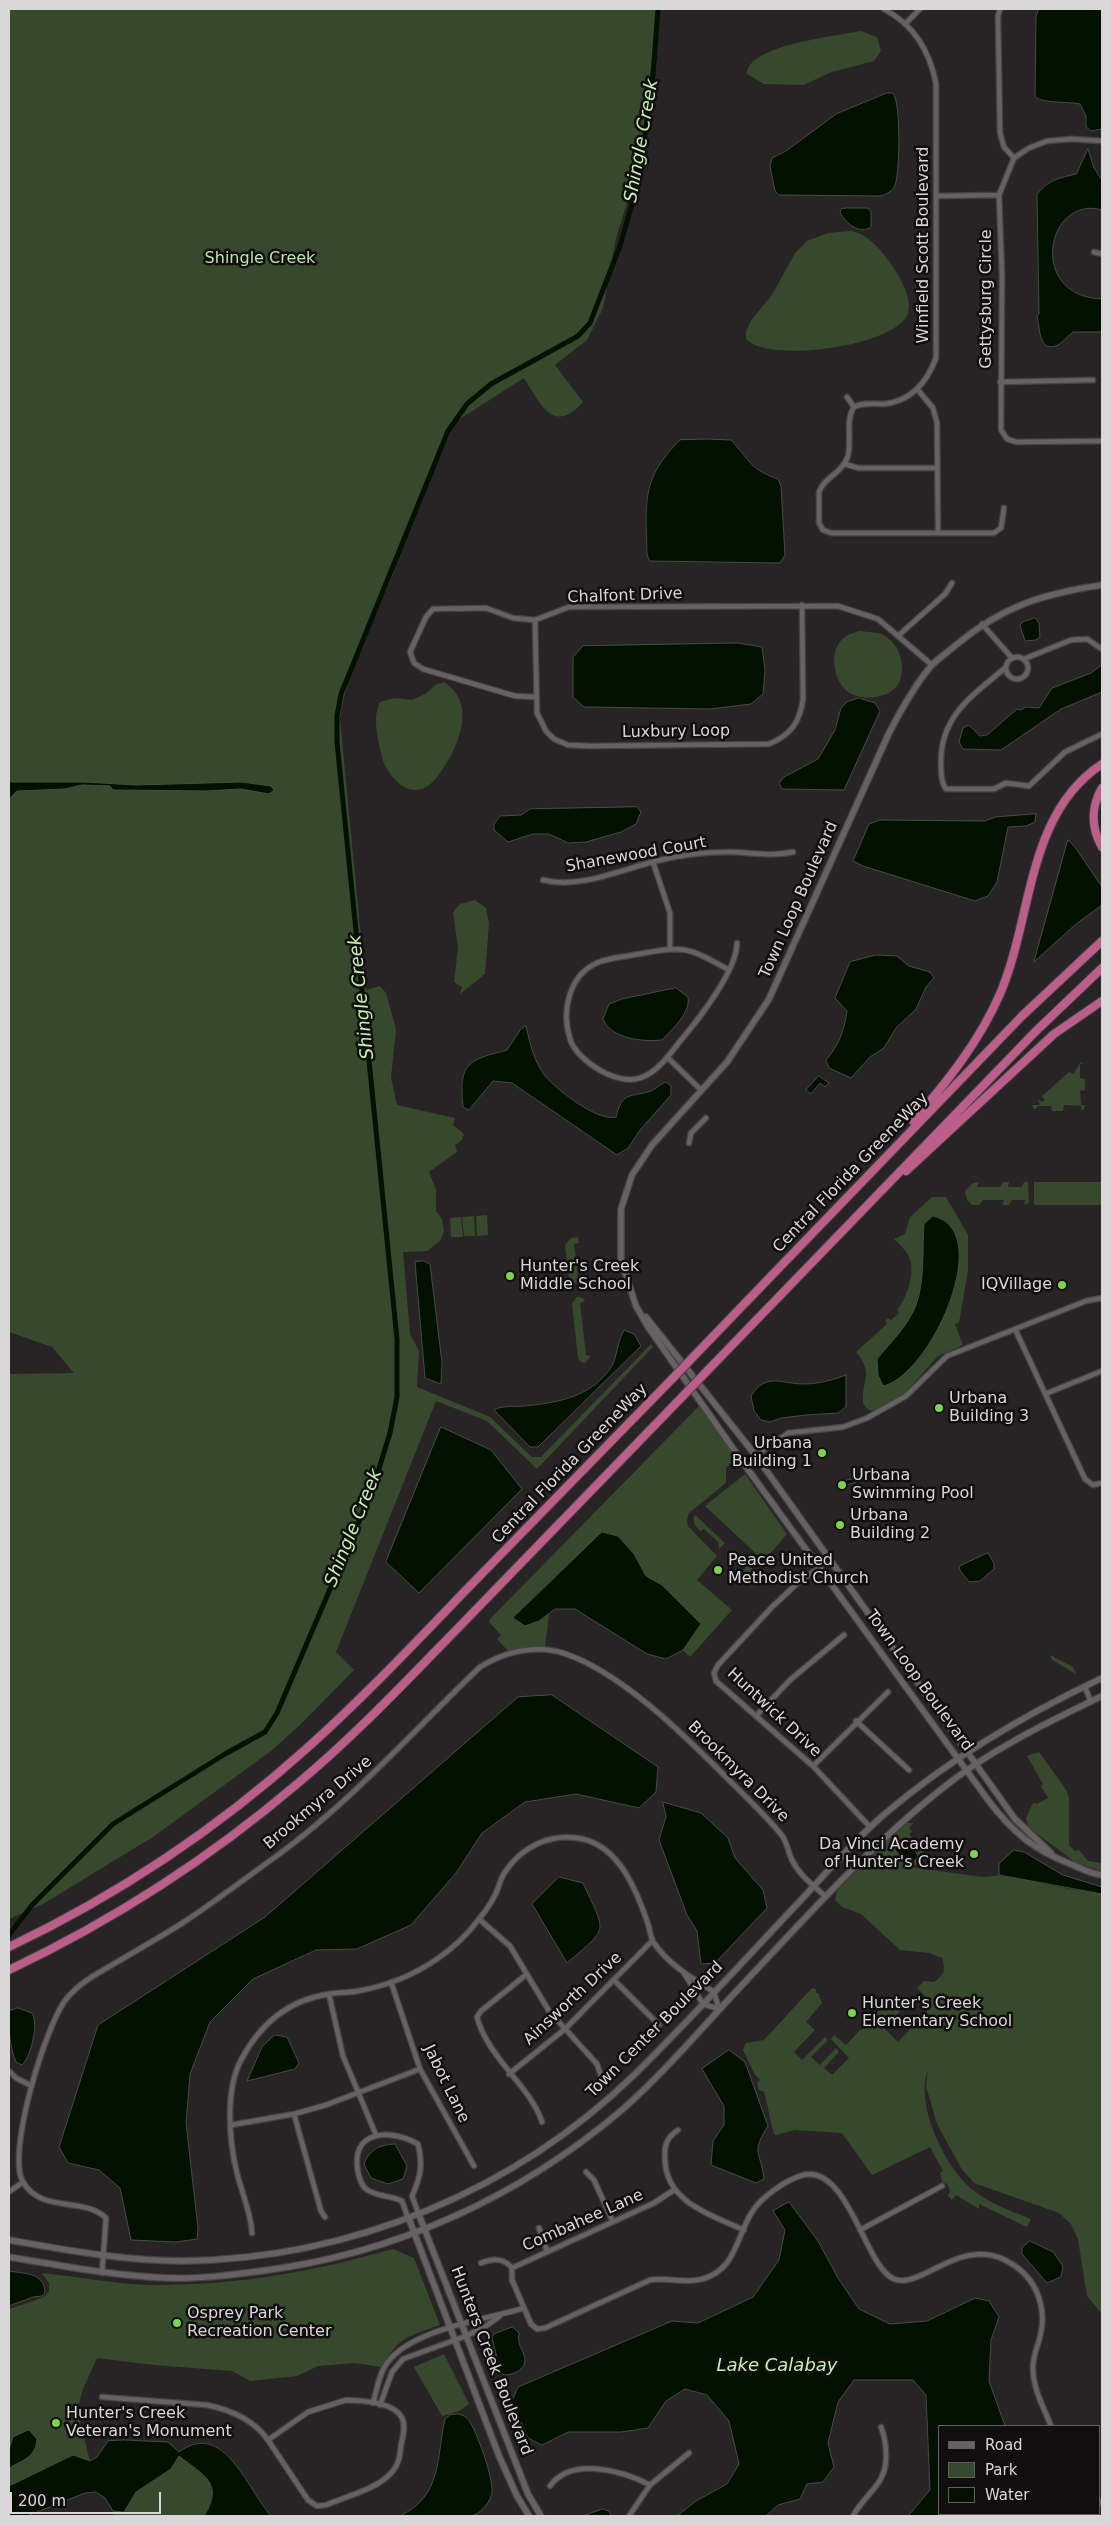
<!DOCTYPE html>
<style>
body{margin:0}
#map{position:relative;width:1111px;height:2525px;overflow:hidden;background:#282426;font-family:"DejaVu Sans",sans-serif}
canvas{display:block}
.frame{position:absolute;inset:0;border:10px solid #dad7d8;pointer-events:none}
.legend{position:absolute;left:938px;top:2425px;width:162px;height:90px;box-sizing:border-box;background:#100e0f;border:1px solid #615e5f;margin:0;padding:6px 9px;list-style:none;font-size:15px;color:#dad7d8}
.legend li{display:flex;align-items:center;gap:10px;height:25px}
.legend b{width:25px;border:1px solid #615e5f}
.scale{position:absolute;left:10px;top:2492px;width:151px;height:22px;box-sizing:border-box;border:2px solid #dad7d8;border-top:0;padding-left:6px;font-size:15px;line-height:18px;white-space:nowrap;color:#dad7d8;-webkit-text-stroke:4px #100e0f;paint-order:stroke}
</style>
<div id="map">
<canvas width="1111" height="2525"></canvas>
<div class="frame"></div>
<ul class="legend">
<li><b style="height:6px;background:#666163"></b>Road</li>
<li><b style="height:14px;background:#36492c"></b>Park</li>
<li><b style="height:14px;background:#031200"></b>Water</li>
</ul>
<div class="scale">200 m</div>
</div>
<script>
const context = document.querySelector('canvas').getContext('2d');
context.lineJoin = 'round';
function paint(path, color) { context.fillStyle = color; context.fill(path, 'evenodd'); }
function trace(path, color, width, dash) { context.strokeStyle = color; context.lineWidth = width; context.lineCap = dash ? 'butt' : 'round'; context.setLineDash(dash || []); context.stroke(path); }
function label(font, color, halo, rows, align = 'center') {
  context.font = font + ' "DejaVu Sans",sans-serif'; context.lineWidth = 5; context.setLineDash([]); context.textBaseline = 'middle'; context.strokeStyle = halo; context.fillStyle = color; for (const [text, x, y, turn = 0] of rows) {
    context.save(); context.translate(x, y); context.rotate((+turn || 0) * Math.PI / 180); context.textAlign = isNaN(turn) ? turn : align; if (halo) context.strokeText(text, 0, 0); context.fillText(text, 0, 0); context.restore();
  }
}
paint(new Path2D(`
 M9 9H657L642 155 616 238 603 308 587 340 555 365 583 402C553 436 540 403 524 378L455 422 390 571 394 572C374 619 347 668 340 719L366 990 380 986 386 993 396 1029 391 1078 397 1105 455 1118 453 1125 464 1134 462 1140 455 1145 457 1152 429 1172 436 1190V1211L442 1219 444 1232 440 1241 427 1251 403 1252 410 1334 419 1351 417 1387 490 1417 532 1457H541L651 1344 653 1347 537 1469 487 1421 436 1401 336 1652 354 1670 300 1725 271 1751 153 1837 43 1904 9 1919V1374L74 1373 52 1347 9 1332Z
 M861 31 877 37 881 51 874 61 832 72 803 85 764 84 747 74C747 45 837 36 861 31Z
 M851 231C868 234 881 250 891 264 899 276 913 298 908 313 898 346 769 364 746 339V331L752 319 772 295 795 253 807 241 828 233Z
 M859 631C865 632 873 632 878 633 899 639 907 666 899 683 891 699 860 702 847 691 833 680 828 648 845 637 848 634 855 633 859 631Z
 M442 681C475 699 462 739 446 764 441 772 434 783 426 787 406 799 386 773 382 757 378 740 372 718 380 702L394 698 412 700 425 694 437 684 443 683Z
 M475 900 486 908 489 924 485 974 460 994 462 987 454 982 458 948 453 912 460 904Z
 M1081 1062 1084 1063 1080 1064V1078L1085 1079V1090L1080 1091 1081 1105H1085L1084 1109 1081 1110V1106L1064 1105 1063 1111H1052L1051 1106H1038L1035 1110 1032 1105H1040L1038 1099 1042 1102 1045 1100 1042 1096 1069 1072 1073 1074Z
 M979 1182 977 1187H1000L1003 1182H1009L1008 1187H1022L1024 1182H1028L1029 1203 1024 1205 1025 1200H1012L1009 1205H1002L1004 1200H983L979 1205H972L967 1200 965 1191 973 1183Z
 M1034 1182H1102V1205H1034Z
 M932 1197H946L968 1235V1270L959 1323 955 1324 963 1345 938 1356 904 1394 874 1411C855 1409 866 1385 866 1374 866 1365 861 1358 856 1352L887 1324 885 1321 888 1318 891 1320 899 1313 897 1310C907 1297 916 1273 909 1257 907 1251 899 1244 894 1239L905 1234 910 1217Z
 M487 1215 488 1235 477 1236 476 1216Z
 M474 1216 475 1236H464L462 1217Z
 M461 1217 463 1237H451L450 1218Z
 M578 1237 579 1243 574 1244 576 1260 581 1261 576 1262 578 1277 582 1278 578 1283H573L569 1278 565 1245 571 1238Z
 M577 1297 583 1298 585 1301 580 1303 586 1355 591 1356 585 1363 581 1362 578 1358 572 1303Z
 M702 1403 738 1455 726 1468V1483L689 1513 687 1520 688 1526 717 1556 697 1580 732 1610 690 1657 683 1650 701 1624 662 1585 646 1576 634 1554 618 1536 602 1532 513 1617 539 1621 549 1614 545 1647 508 1651 497 1639 501 1635 489 1622 491 1618Z
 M745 1474 787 1534 764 1561 705 1506Z
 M695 1515 725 1543 719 1549 718 1542 704 1529 701 1531C696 1528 691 1521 695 1515Z
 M734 1552 755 1571V1572L746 1573 743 1572 746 1568 734 1557 730 1559Z
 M1050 1655 1073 1667 1076 1674 1052 1660Z
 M1039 1752 1067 1791 1069 1799V1845L1075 1851 1079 1850 1088 1861 1102 1863V1871L1075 1862 1028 1827 1026 1818 1033 1803 1037 1804 1048 1798 1041 1786 1043 1784 1027 1756Z
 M907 1823H914L909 1828 912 1831 909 1834 924 1852 918 1864 909 1867 983 1877 1002 1875 1069 1889 1102 1894V2314L1087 2296 1078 2239 1071 2224 1059 2213 974 2183 961 2168 937 2124 926 2086 928 2070C914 2104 946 2169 973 2190 990 2204 1011 2211 1031 2219L1027 2227 979 2204V2209L956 2195 952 2200 948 2196 950 2191 947 2184 942 2182 940 2173 943 2171 930 2147 872 2175 842 2133 795 2130 775 2135C772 2131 767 2101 764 2092L759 2090 757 2083 760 2080 754 2073 743 2050 746 2043 764 2040 812 1988 816 1989V1993H818L822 2003 806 2022 815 2030 794 2052 802 2060 825 2037 828 2040 811 2057 820 2065 836 2048 839 2052 824 2068 832 2075 849 2058 831 2039 834 2035 846 2045 859 2031 868 2027V2022L895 1993 907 2004 884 2028 898 2042 928 2010 929 2000 917 1988 924 1981 934 1982C944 1975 946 1970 942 1958L929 1953 900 1950 861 1914 842 1907 835 1900 837 1891 879 1848Z
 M393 2249 414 2258 440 2325C407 2337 400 2336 381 2367L355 2363 318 2366 297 2376 250 2381 232 2371 154 2365 97 2358 83 2389 77 2410 90 2461 64 2459 9 2486V2309L42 2298 49 2292V2283L42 2273C81 2277 119 2285 158 2285 239 2285 316 2271 393 2249Z
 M444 2354 469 2404 459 2411 442 2416 414 2367Z
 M179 2456C203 2475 225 2483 204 2516H113V2511L124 2512 136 2492 171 2469Z`), '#36492c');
const water = new Path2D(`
 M1039 9H1102V129L1091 131 1086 127V116L1080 104C1065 101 1047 104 1035 97L1036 17Z
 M887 93H893C901 103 900 173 895 185 893 192 886 194 880 196L779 195 775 191 770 166 772 158 786 151 836 114Z
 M1088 149 1094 168 1102 180V210C1047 194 1026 296 1102 299V332H1073C1068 336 1063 342 1058 345 1038 354 1040 326 1037 316L1039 314 1037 194C1048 180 1059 178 1076 174Z
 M847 208H868L871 212V227C859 235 846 223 840 213L841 209Z
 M707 439 731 440C750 460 749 469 778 479L781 486 785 555 780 563 650 561 647 555C646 504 640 479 680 440Z
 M1035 618 1039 623 1040 637 1036 640 1025 641 1020 625 1023 622Z
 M738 643 762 647 765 670 763 694 751 704 710 709 584 707 573 697V657L583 646Z
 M1102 665V692L1061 709 1001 750 963 749 959 742 963 728 969 725 980 736 987 735 1017 709 1021 710 1026 707 1039 708 1052 688 1091 673Z
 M859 698 875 703 880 711 844 790 782 789 779 783 784 777 818 759 835 730 841 708 847 702Z
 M9 782H84L136 785 242 782 271 786 274 790 269 794 241 789 206 791 113 790 110 786 82 785 65 789 17 791 9 799Z
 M637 807 641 812 636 824 621 832 586 842 568 843 549 834H533L508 842 494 830V824L500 816 521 815 530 809Z
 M1036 814 1035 822 1026 826 1008 827 997 882 988 896 975 901 863 866 853 861 869 824 880 820 984 821 996 817Z
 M1068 840 1075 847 1102 887V905L1076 924 1034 962Z
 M876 955 897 956 909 966 930 972 934 978 926 987 916 1009 896 1028 884 1048 870 1057 851 1078 829 1068 826 1060C839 1045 844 1031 847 1011L835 998 850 962Z
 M676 988 688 997C691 1013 672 1029 662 1040 643 1042 611 1039 603 1019L609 1004 622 999Z
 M526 1026C530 1044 534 1061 545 1076 557 1090 598 1122 616 1117 622 1093 628 1097 648 1092 654 1091 660 1084 666 1082L671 1086V1095L640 1130 628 1148 617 1155 512 1083 493 1081 469 1110 463 1107C458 1062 469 1060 507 1050L521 1029Z
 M819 1076 829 1083 825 1087 820 1083 811 1094 806 1090Z
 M933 1216C997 1230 930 1376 883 1386L878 1375 877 1359C891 1342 908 1326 916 1305 925 1281 922 1250 924 1224Z
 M424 1261 430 1264 442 1363 441 1384 425 1378 415 1262Z
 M624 1330 634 1334 641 1346 538 1447H530L494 1410C503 1405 515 1407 524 1406 557 1403 590 1397 610 1369 618 1357 617 1341 624 1330Z
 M846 1375V1407L838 1413 806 1415 781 1418 770 1422 761 1420 754 1411 751 1396C766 1371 784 1385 807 1384 821 1383 833 1380 846 1375Z
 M441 1427 491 1450 522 1489 419 1593 386 1562Z
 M855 1479 856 1482 847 1485 844 1489 839 1490 837 1482Z
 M602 1532 618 1536 634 1554 646 1576 662 1585 701 1624 683 1650 666 1659 647 1654 575 1609H555L539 1621 525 1626 513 1618Z
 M988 1553 994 1563V1569L980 1581 969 1582 959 1569 960 1566Z
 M552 1695 658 1767 656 1792 639 1808 576 1794 525 1802 482 1833 456 1873 411 1925 357 1949 316 1950 253 1979 210 2022 190 2074 186 2123 198 2228 197 2239 176 2242 131 2240 120 2188 99 2170 68 2163 59 2147 98 2025 265 1917 518 1697Z
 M663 1802 701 1813 728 1838 735 1858 763 1890 767 1908 715 1963 701 1964 697 1931 687 1915 659 1840 666 1817Z
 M904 1839 912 1844 918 1856 912 1864 907 1863 895 1850Z
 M1014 1850 1024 1852 1063 1875 1102 1887V1894L999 1875V1864Z
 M559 1877 583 1883C606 1934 610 1926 567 1963L532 1904Z
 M18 2008 32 2013C39 2024 31 2056 22 2065L16 2062C9 2045 9 2031 9 2011Z
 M275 2035 287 2037 299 2063 295 2069 247 2081 262 2047Z
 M729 2050 745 2062 768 2126C750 2154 761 2151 764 2179L756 2183 711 2165 713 2141 724 2125V2106L702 2069Z
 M395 2144 407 2166 403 2179 388 2184 371 2178 364 2164C370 2149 379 2145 395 2144Z
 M789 2202 818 2241 838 2278 859 2309 890 2324 927 2321 975 2298 989 2301 999 2317 991 2340 989 2381 1005 2426H940V2514H1081V2516H908L930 2490 926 2395 913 2380H854L838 2402 828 2443 834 2467 823 2482 807 2484 800 2499 778 2505 766 2516H677L696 2501 727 2484 739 2464 729 2421 707 2395 685 2389 666 2401 648 2428 621 2432H568L542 2445 528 2438 512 2401 518 2387 672 2321 698 2323 753 2297 779 2260 785 2230 773 2211Z
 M1030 2241 1053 2252 1063 2266 1061 2277 1047 2283 1022 2254V2248Z
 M9 2271C26 2274 44 2272 45 2293L42 2296 33 2297 9 2306Z
 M513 2327 519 2333C517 2347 524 2349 525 2360 525 2371 509 2377 501 2374L492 2338 494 2334Z
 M458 2414C463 2415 467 2417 470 2422 478 2435 493 2477 492 2492 491 2501 482 2512 474 2515 462 2520 415 2516 400 2516 443 2495 436 2458 445 2419L450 2415Z
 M29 2430 37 2439C36 2457 23 2460 9 2468V2450L13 2437Z
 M125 2440 168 2442 179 2452C224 2419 247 2489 271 2516H204C225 2483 203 2475 179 2456L171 2469 136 2492 124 2512 113 2511 105 2498 96 2492 85 2493 27 2516H9V2486L73 2455 90 2461 97 2457 108 2441Z
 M603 2509 609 2511 611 2516H583Z`);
paint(water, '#031200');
trace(water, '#444d41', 1);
trace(new Path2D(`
 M9 1935 32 1905 113 1824 225 1754 265 1732 277 1713 372 1491 390 1433 397 1397V1339L337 742V716L341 694 448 431 467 404 491 384 578 336 590 323 620 246 639 179 653 75 658 9`), '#031200', 5);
const street = new Path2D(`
 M884 9C914 25 929 50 936 83V358C927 382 912 401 884 404 874 404 863 402 854 407 845 420 852 441 848 456 842 474 824 477 819 492V523L823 530 831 533H994L1001 528 1004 508
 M1000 9 998 16 1000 133 1004 147 1014 158
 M906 23 920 9
 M1102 141 1072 139 1047 141 1029 148 1014 158 999 195 1002 274 1001 430 1007 439 1016 442 1102 441
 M937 196 999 195
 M1094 252 1102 254
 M1000 382 1093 380
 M918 390 933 408 937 423 938 533
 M847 397 854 407
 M845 464 858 468H937
 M535 620 537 713 546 731 554 739 568 745 590 746 769 744C791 735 800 722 803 699L802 605
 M982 624 1012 658
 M899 635 945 594 952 583
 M1006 668a11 11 0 1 1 22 0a11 11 0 1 1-22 0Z
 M1024 659 1071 640 1087 639 1102 649
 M1005 668C973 695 940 716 941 763 941 772 941 782 946 789H994L1006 783 1029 786 1065 752 1102 734
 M536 697 515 696 423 669 414 663 410 652 426 617 433 609 486 608 513 618 535 620 569 607 838 606 878 619 932 665
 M653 862 670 913V948
 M543 880C578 889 618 871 652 862 675 856 704 852 728 852 751 852 771 857 793 852
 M729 970C685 945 682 946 633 955 622 957 610 958 599 962 569 974 561 1011 570 1039 577 1061 617 1086 640 1078 657 1073 671 1053 681 1040 699 1019 737 970 737 943
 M667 1057 700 1089
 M689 1143 691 1133 706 1118
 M1015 1329 1085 1479 1093 1485 1102 1483
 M1045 1394 1102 1371
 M744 1464 788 1433 843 1427 867 1418 906 1396 947 1356 1086 1301 1102 1298
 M826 1553 819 1568 801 1580 772 1607 718 1665 714 1673 716 1681 813 1766 870 1827
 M1085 1687 1091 1702
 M756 1716 790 1680 844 1635
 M856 1721 909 1770
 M813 1766 888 1692
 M479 1919 510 1946 549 2011 597 2064 601 2076
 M684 1973 703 2004 719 2009
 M527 1974 481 2011 477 2017C487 2057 532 2088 542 2122
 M614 1980 659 2025
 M391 1982 420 2069 474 2166
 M329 1994 343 2056 376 2135
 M9 2071 16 2078 32 2086
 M509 2074 565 2029 652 1941
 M294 2114 321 2211 325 2217
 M231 2125 294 2114 326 2105 420 2069
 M678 2130C666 2138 664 2146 665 2160 666 2202 711 2215 744 2230
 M586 2172 594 2180 613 2222
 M674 2190 654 2203 512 2268V2280L531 2324 537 2329 545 2328 650 2280C667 2277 685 2284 702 2279 736 2270 736 2237 752 2212 761 2197 786 2180 803 2175 846 2165 863 2256 889 2276 916 2297 955 2236 1005 2260 1015 2265 1022 2270 1029 2279 1040 2293 1045 2314 1041 2332 1039 2345 1032 2356 1033 2369 1033 2389 1044 2408 1051 2426
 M9 2192 23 2182
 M408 2218 402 2201C390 2195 377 2197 366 2189 361 2185 359 2177 358 2172 350 2130 390 2128 418 2144 423 2165 421 2176 412 2196L419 2215
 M539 2228 547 2251
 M860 2230 942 2186
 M252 2233C251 2212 242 2194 237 2173 229 2141 225 2090 241 2060 260 2024 288 2000 329 1994 339 1992 348 1993 358 1991 386 1986 414 1975 437 1959 453 1948 468 1934 479 1919 485 1912 491 1903 495 1895 499 1888 500 1879 505 1872 522 1846 552 1832 583 1839 620 1848 637 1891 648 1924 650 1930 650 1937 654 1943 669 1965 692 1978 714 1992L719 2009
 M481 2263C492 2259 503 2257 512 2268
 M102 2273 106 2218C83 2196 42 2214 23 2182 6 2154 46 2023 67 1998 81 1981 99 1973 117 1962 139 1949 162 1936 184 1922 216 1901 247 1877 278 1855 353 1800 413 1731 480 1667 504 1652 535 1644 563 1653 622 1672 687 1738 730 1781 747 1798 765 1815 780 1833 788 1842 787 1850 792 1860 799 1875 813 1885 825 1896
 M102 2397 207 2405C231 2410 254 2420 268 2440
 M346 2400C362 2401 393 2401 402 2418 406 2426 403 2437 401 2445 400 2455 399 2465 391 2473 379 2488 345 2497 326 2505L317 2506 308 2500 268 2440 308 2412Z
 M373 2403C377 2390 379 2373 387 2363 412 2329 484 2320 524 2308
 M380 2405 392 2372 403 2359 466 2336 486 2326 500 2316
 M550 2486C572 2456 623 2471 650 2485
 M1100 2501 1102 2503
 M629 2516 650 2485 689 2453
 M853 2516C866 2492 887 2485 886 2455 886 2444 885 2437 881 2427`);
const secondary = new Path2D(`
 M1102 585C1042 594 1003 606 956 645 948 652 939 658 932 665 915 684 901 710 889 733L769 999 727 1062 652 1145 632 1175 621 1209V1260L636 1306 648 1327 744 1464 988 1800C1013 1833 1034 1850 1073 1865 1082 1869 1092 1874 1102 1875
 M646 1317 756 1456 1015 1819 1051 1853
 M419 2215 528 2494 541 2516
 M409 2219 499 2456 517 2496 529 2516
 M9 2240C66 2250 124 2261 183 2261 350 2259 515 2191 635 2074 692 2018 746 1958 801 1900 829 1870 856 1838 887 1812 952 1757 1026 1714 1102 1678
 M9 2257C62 2266 116 2276 170 2278 200 2279 231 2275 261 2271 395 2254 520 2197 623 2109 667 2070 705 2024 745 1982 807 1916 868 1848 939 1791 988 1751 1046 1723 1102 1696`);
const highway = new Path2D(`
 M1102 788C1091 807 1091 828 1102 847
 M913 1121C947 1082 979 1042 1000 994 1033 917 1026 814 1102 764
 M906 1171 1054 1034 1102 1001
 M696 1354 1022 1016 1102 941
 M708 1370 1036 1031 1102 968
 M9 1947C116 1896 218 1828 306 1749 362 1699 414 1644 466 1590 535 1520 604 1449 673 1378
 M9 1970C112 1921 210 1858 297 1784 356 1735 408 1679 461 1625 535 1549 608 1473 682 1397`);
trace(street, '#454243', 7);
trace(secondary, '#454243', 8);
trace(highway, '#454243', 10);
trace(street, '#666163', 4.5);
trace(secondary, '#666163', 5.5);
trace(highway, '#bb5e89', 8);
const highwayBridge = new Path2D(`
 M673 1378 696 1354
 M682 1397 708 1370`);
trace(highwayBridge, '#454243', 10, []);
trace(highwayBridge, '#bb5e89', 8);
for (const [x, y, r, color] of [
 [510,1276,5,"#80d051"],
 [1062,1285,5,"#80d051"],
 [939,1408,5,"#80d051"],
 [822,1453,5,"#80d051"],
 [842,1485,5,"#80d051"],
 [840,1525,5,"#80d051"],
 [718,1570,5,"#80d051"],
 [974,1854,5,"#80d051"],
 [852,2013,5,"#80d051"],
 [177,2323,5,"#80d051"],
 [56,2423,5,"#80d051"]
]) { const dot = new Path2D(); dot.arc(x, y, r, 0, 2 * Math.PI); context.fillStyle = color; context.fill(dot); trace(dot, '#100e0f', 2); }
label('16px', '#dad7d8', '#100e0f', [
 ["Winfield Scott Boulevard",924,245,-90],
 ["Gettysburg Circle",987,299,-90],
 ["Chalfont Drive",625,596,-2],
 ["Luxbury Loop",676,732,-1],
 ["Shanewood Court",636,855,-10],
 ["Town Loop Boulevard",799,900,-66],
 ["Central Florida GreeneWay",851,1173,-46],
 ["Central Florida GreeneWay",570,1464,-46],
 ["Town Loop Boulevard",919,1681,54],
 ["Huntwick Drive",774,1713,43],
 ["Brookmyra Drive",738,1772,45],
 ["Brookmyra Drive",318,1803,-40],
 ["Ainsworth Drive",573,1999,-43],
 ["Town Center Boulevard",655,2030,-45],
 ["Jabot Lane",446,2084,64],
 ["Combahee Lane",583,2221,-24],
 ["Hunters Creek Boulevard",491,2361,69]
]);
label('16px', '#bbe6a7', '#100e0f', [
 ["Shingle Creek",260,259]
]);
label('16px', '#dad7d8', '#100e0f', [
 ["Hunter's Creek",520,1267],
 ["Middle School",520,1285],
 ["IQVillage",1052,1285,"right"],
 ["Urbana",949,1399],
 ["Building 3",949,1417],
 ["Urbana",812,1444,"right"],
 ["Building 1",812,1462,"right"],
 ["Urbana",852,1476],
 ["Swimming Pool",852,1494],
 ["Urbana",850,1516],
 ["Building 2",850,1534],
 ["Peace United",728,1561],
 ["Methodist Church",728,1579],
 ["Da Vinci Academy",964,1845,"right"],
 ["of Hunter's Creek",964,1863,"right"],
 ["Hunter's Creek",862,2004],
 ["Elementary School",862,2022],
 ["Osprey Park",187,2314],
 ["Recreation Center",187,2332],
 ["Hunter's Creek",66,2414],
 ["Veteran's Monument",66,2432]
], 'left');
label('italic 18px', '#c6f1b2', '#100e0f', [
 ["Shingle Creek",642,141,-80],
 ["Shingle Creek",362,997,-96],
 ["Shingle Creek",354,1528,-68],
 ["Lake Calabay",777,2366]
]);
</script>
